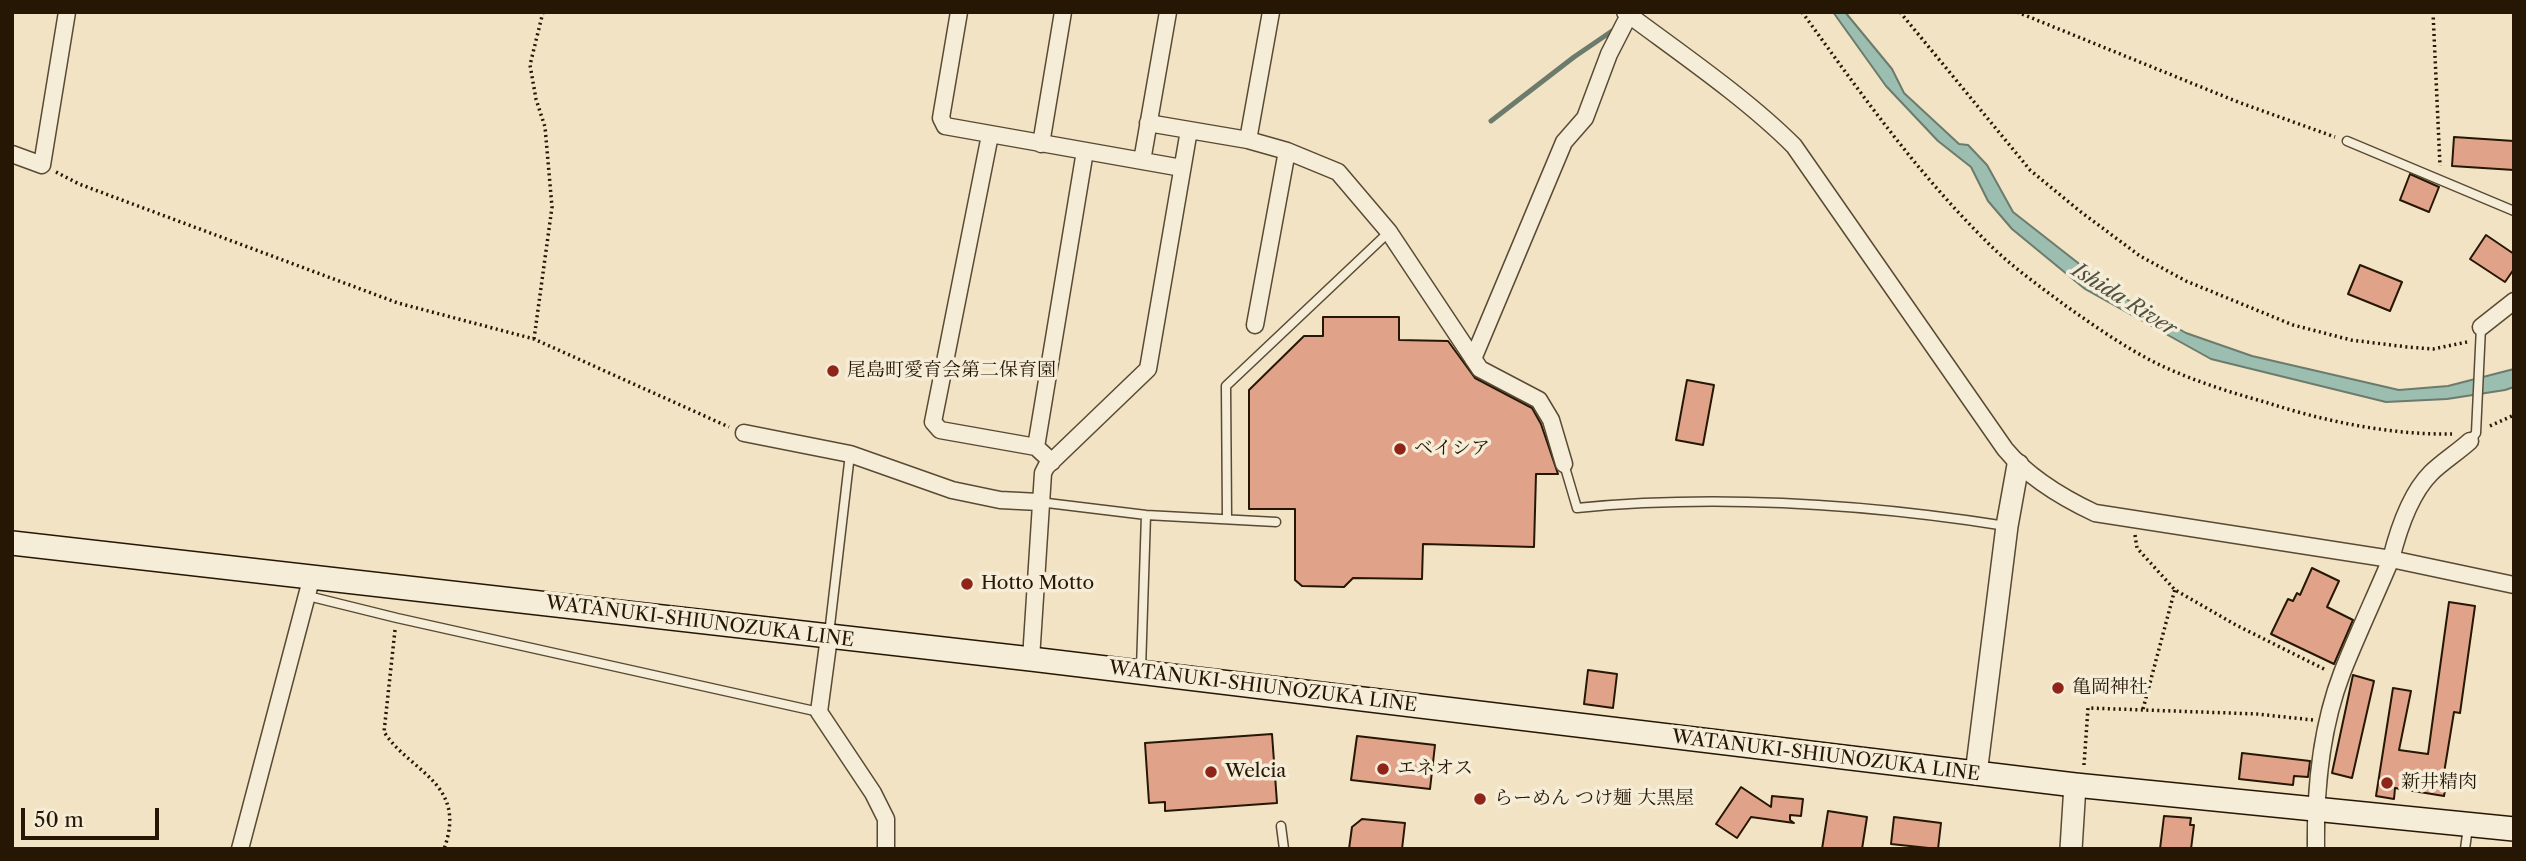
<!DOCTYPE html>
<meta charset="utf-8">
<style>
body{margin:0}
#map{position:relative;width:2526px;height:861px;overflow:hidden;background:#f1e3c3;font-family:"Libre Caslon Text",serif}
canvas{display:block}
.frame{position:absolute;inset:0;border:14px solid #261705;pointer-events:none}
.scale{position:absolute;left:21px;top:808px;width:138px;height:32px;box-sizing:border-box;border:4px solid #261705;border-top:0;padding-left:9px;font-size:21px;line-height:24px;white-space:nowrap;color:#261705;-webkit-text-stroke:5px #f6edd8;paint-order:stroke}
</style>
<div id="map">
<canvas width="2526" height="861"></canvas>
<div class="frame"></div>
<div class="scale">50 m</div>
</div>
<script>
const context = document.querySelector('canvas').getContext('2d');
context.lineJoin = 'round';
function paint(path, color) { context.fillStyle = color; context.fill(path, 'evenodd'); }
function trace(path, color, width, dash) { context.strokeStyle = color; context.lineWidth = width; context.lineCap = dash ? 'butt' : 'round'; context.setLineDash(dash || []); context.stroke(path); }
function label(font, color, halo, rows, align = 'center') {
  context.font = font + ' "Libre Caslon Text","Noto Serif JP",serif'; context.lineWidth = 7; context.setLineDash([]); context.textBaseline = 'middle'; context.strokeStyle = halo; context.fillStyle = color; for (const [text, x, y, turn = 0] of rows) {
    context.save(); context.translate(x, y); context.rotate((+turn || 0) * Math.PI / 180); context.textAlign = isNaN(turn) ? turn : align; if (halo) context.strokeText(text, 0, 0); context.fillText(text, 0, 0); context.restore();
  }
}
const water = new Path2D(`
 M1833 12H1845L1892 69 1904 93 1959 144 1968 145 1987 165 2013 212 2119 295 2186 333 2252 356 2399 390 2448 386 2514 369V387L2505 390 2447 399 2386 402 2211 359 2085 289 2012 229 1988 201 1971 167 1938 141 1886 86Z`);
paint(water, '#9bbeb1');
trace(water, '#6c7b6c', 2);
trace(new Path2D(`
 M1491 121 1574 57 1615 29`), '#6c7b6c', 5);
const building = new Path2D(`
 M2454 137 2514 141V170L2452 166Z
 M2410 174 2439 187 2429 212 2400 200Z
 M2486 235 2514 254V269L2505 282 2470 259Z
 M2360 265 2402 282 2390 311 2348 294Z
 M1323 317H1399V340L1448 341 1475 378 1532 408 1541 424 1558 474H1536L1534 547 1423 544 1422 579 1353 578 1344 587 1302 586 1295 580V509H1249V390L1304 336H1323Z
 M1687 380 1714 385 1703 445 1676 440Z
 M2312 568 2339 581 2327 607 2353 620 2334 664 2271 634 2288 599 2293 601 2297 593 2300 595Z
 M2449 602 2475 606 2460 713 2454 712 2443 779H2447L2444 796 2395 788 2394 799 2376 796 2393 688 2411 691 2399 750 2428 754Z
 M1588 670 1617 674 1613 708 1584 704Z
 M2353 675 2374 681 2352 778 2332 773Z
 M1272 734 1277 803 1165 811V802L1149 803 1145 743Z
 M1357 736 1435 745 1430 789 1351 780Z
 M2242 753 2310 761 2308 777 2294 776 2293 785 2239 779Z
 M1741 787 1771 807 1772 796 1803 799 1801 816 1790 815V820L1794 823 1751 817 1737 838 1716 824Z
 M1828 811 1867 817 1862 849H1822Z
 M2164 816 2191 818 2190 825H2194L2191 849H2160Z
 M1894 817 1941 823 1938 849 1891 844Z
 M1362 819 1405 823 1402 849H1349L1352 827Z`);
paint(building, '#e0a389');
trace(building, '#261705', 2);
const service = new Path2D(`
 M2347 141 2514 211
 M2470 441 2476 433 2481 327
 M1564 464 1577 508C1720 494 1865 504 2006 526
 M1039 502 1146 515 1276 522
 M1227 518 1226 386 1389 232
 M308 596 397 618 819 712
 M829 634 850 454
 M1141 669 1146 515
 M1281 826 1284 849
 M2465 849 2468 827`);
const minor = new Path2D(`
 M959 12 941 118 945 126 1182 168
 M1625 12C1680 53 1746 98 1794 146L2005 449C2028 477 2063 498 2095 513L2391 559 2514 585
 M1148 123 1248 140 1287 151 1338 172 1389 232 1480 369 1539 400 1551 420 1564 464
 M990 135 933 422 940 430 1036 447 1052 462
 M1248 140 1271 12
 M1041 144 1063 12
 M12 154 42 165 67 12
 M1142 161 1168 12
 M1255 325 1287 151
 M2481 327 2514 301
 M1473 359 1564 142 1585 118 1609 54 1629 15
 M744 433 850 454 952 490 1000 500 1039 502
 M1036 447 1085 151
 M829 637 819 712 873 793 886 819V849
 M1031 659 1043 473 1046 467 1148 369 1189 130
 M240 849 312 576
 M2316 849C2315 791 2321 728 2342 673 2357 635 2375 597 2391 559 2398 531 2410 494 2431 473 2442 462 2458 452 2470 441`);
const tertiary = new Path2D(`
 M1976 774 2007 526 2018 465
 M2071 849 2075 785`);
const secondary = new Path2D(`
 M12 543 1031 659 2075 785 2514 829`);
trace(service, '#594a34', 11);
trace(minor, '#594a34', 19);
trace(tertiary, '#594a34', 24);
trace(secondary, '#261705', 26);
trace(new Path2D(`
 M1802 12C1859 91 1915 170 1984 239 2008 264 2038 285 2066 306 2096 327 2127 349 2160 365 2194 381 2229 392 2265 402 2323 421 2390 435 2452 434
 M1900 12 2030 170 2081 212 2140 256 2186 281 2293 325 2351 340 2407 347 2433 349 2467 342
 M2017 12 2238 102 2335 137
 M2433 12 2440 166
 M56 172 79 184 398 303 534 339 729 427
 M534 339 552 207 545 127 536 99 530 65 543 12
 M2490 426 2514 415
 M2135 535 2137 548 2175 590 2236 625 2326 670
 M395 630 384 732C411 773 468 783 444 849
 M2143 709 2175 589
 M2084 765 2088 708 2257 714 2313 720`), '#261705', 3.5, [2, 3.5]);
trace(service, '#f6edd8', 8);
trace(minor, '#f6edd8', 16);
trace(tertiary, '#f6edd8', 21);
trace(secondary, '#f6edd8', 23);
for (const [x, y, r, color] of [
 [833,371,7,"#8f2418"],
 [1400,449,7,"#8f2418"],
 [967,584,7,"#8f2418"],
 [2058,688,7,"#8f2418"],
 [1383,769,7,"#8f2418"],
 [1211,772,7,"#8f2418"],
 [2387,783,7,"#8f2418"],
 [1480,799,7,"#8f2418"]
]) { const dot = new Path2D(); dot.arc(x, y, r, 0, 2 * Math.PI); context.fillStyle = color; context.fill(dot); trace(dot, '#f6edd8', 2.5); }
label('19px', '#261705', '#f6edd8', [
 ["尾島町愛育会第二保育園",847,371],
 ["ベイシア",1414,449],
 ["Hotto Motto",981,584],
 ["亀岡神社",2072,688],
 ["エネオス",1397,769],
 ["Welcia",1225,772],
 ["新井精肉",2401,783],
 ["らーめん つけ麺 大黒屋",1494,799]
], 'left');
label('19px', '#261705', '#f6edd8', [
 ["WATANUKI-SHIUNOZUKA LINE",700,622,7],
 ["WATANUKI-SHIUNOZUKA LINE",1263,687,7],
 ["WATANUKI-SHIUNOZUKA LINE",1826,756,7]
]);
label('italic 21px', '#4f5141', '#f6edd8', [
 ["Ishida River",2124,300,32]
]);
</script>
